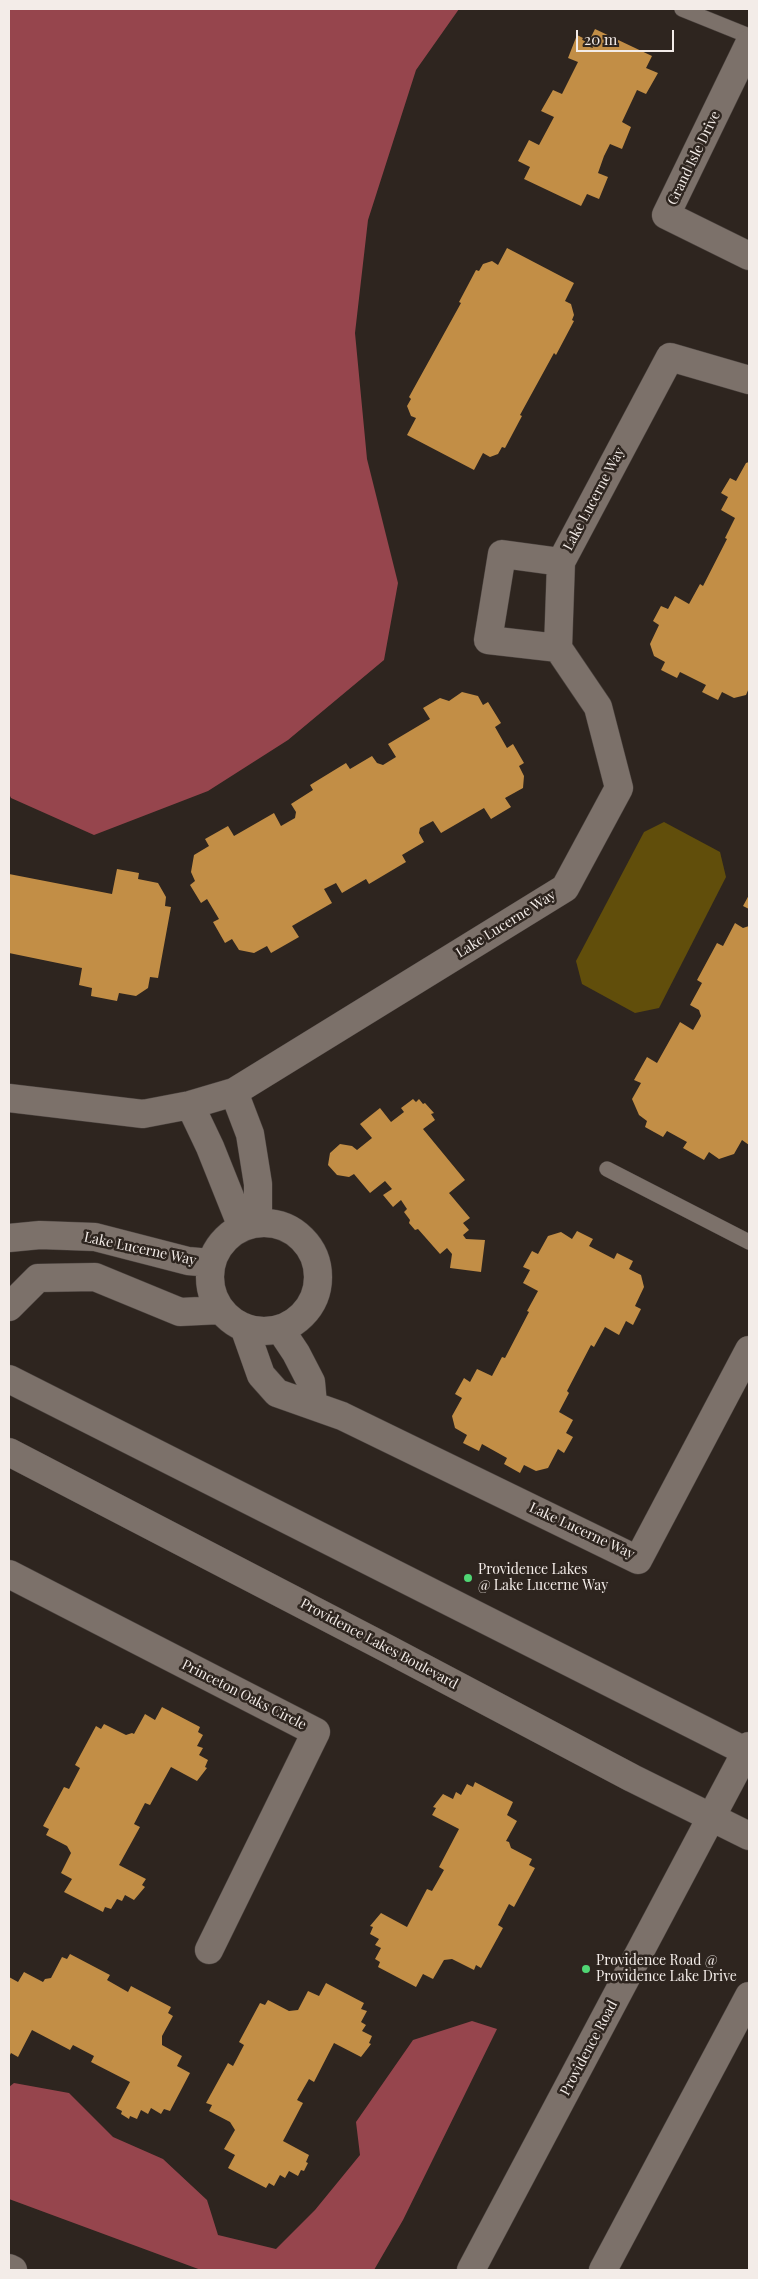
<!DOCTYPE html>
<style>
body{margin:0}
#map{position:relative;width:758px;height:2279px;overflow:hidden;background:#2e251f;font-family:"Playfair Display",serif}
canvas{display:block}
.frame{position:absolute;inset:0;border:10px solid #f3ece8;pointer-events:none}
.scale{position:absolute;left:576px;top:30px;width:98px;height:22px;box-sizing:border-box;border:2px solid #f3ece8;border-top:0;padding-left:6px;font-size:15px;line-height:18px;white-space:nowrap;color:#f3ece8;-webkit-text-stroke:4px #2e251f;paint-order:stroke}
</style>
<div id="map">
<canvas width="758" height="2279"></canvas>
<div class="frame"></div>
<div class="scale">20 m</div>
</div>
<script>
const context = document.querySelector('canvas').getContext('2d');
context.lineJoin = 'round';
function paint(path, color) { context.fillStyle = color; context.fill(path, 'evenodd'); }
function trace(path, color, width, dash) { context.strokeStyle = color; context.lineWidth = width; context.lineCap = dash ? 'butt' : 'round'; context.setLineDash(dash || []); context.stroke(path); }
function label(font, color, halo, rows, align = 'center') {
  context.font = font + ' "Playfair Display",serif'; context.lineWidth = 5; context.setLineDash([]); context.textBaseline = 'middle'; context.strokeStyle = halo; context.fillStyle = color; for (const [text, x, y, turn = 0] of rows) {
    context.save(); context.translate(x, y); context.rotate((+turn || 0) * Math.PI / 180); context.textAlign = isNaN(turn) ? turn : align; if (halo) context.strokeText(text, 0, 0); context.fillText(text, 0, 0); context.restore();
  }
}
paint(new Path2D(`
 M664 822 720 852 726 877 659 1008 635 1013 582 984 576 961 644 832Z`), '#614e0b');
paint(new Path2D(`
 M9 9H459L416 70 368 220 355 333 367 459 398 583 384 660 288 740 208 791 94 835 11 798 9 794Z
 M472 2021 497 2029 403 2220 374 2270H201L9 2199V2087L14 2083 69 2093 113 2137 163 2159 207 2200 218 2235 276 2249 315 2210 360 2155 356 2122 413 2040Z`), '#96454d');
paint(new Path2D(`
 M595 29 652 56 646 68 658 73 646 94 637 90 622 122 631 127 622 149 610 144 604 156 598 173 608 177 599 199 587 194 581 206 524 179 530 167 518 161 529 140 539 145 554 117 541 111 553 90 562 94 578 62 568 58 577 35 589 41Z
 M507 248 574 283 565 301 571 304 574 315 572 320 574 321 556 355 554 353 520 415 522 416 505 448 502 447 498 454 490 457 483 453 474 470 407 435 416 418 411 416 407 406 411 399 409 397 461 303 459 302 476 270 479 271 483 264 492 261 498 265Z
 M749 462V688L746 695 734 698 722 692 718 700 702 692 706 685 680 672 677 678 661 670 665 662 654 656 650 644 659 625 653 621 661 606 668 609 675 596 689 604 700 584 703 586 727 539 725 538 735 518 721 510 728 497 721 493 730 478 736 481 746 463Z
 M462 692 478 696 483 705 488 702 501 723 495 727 507 748 513 744 524 763 519 766 524 776 523 788 505 798 511 807 491 819 484 808 441 833 433 821 420 828 419 833 424 842 402 855 406 862 369 884 366 879 342 893 336 883 324 889 332 903 292 926 299 937 271 953 267 946 254 953 239 950 232 939 225 943 213 922 219 919 207 899 201 903 190 885 195 881 191 872 194 855 209 846 205 839 228 826 234 836 274 813 281 826 295 818 296 812 291 804 313 790 310 785 346 763 350 769 372 756 377 763 383 765 396 757 388 744 430 719 423 708 440 698 449 701Z
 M117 869 139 873 138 879 158 883 166 897 165 906 171 907 158 978 150 977 148 988 136 996 119 993 117 1001 91 996 92 988 79 985 82 968 9 953V874L112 894Z
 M749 895V909L743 906Z
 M735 923 743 928 749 926V1145L742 1140 734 1154 719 1159 709 1152 704 1160 683 1148 687 1142 667 1131 663 1137 645 1127 647 1121 639 1115 632 1099 641 1083 634 1080 647 1057 657 1063 680 1022 693 1030 701 1016 699 1010 690 1005 702 983 697 980 717 943 723 946Z
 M413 1099 416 1102 419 1099 423 1104 425 1103 434 1113 431 1114 435 1120 423 1129 465 1180 449 1193 470 1218 463 1223 469 1230 463 1235 466 1239 485 1240 481 1272 450 1268 452 1254 447 1248 440 1254 418 1229 415 1230 409 1223 410 1220 404 1212 407 1209 401 1200 393 1207 383 1195 392 1189 385 1181 370 1193 354 1174 349 1177 337 1175 328 1165 330 1153 340 1144 352 1146 357 1150 372 1138 360 1124 380 1108 391 1122 404 1112 401 1108Z
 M577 1231 593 1239 589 1246 614 1259 617 1253 633 1261 629 1269 641 1275 644 1287 635 1306 641 1309 633 1325 626 1321 619 1335 605 1327 594 1347 591 1345 567 1391 569 1393 559 1412 573 1420 566 1433 573 1437 564 1453 558 1449 548 1468 536 1471 524 1465 520 1473 504 1464 507 1458 482 1444 479 1451 463 1443 467 1435 455 1428 452 1416 462 1398 455 1394 464 1378 470 1382 477 1369 492 1376 502 1357 505 1358 529 1312 527 1311 538 1291 523 1283 530 1270 523 1267 532 1251 538 1254 548 1236 561 1232 572 1239Z
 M162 1707 200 1727 198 1732 203 1735 197 1746 203 1748 199 1755 208 1760 205 1767 207 1768 197 1781 171 1767 150 1805 145 1803 134 1824 140 1827 119 1865 146 1879 142 1885 145 1887 134 1900 125 1895 122 1901 117 1899 111 1909 105 1907 103 1912 64 1892 72 1879 61 1873 71 1853 67 1846 46 1835 49 1829 43 1826 64 1787 69 1789 80 1768 75 1765 96 1726 101 1729 104 1724 126 1735 132 1733 134 1734 145 1714 155 1720Z
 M475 1782 513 1802 507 1815 517 1821 506 1841 509 1842 511 1848 532 1859 529 1865 535 1868 514 1907 509 1904 498 1925 503 1928 481 1968 476 1965 474 1970 452 1959 444 1960 433 1979 423 1974 416 1987 378 1967 380 1962 375 1959 381 1948 375 1945 379 1939 370 1934 373 1927 370 1926 381 1913 407 1927 427 1889 432 1891 444 1870 439 1867 459 1829 432 1815 436 1808 433 1807 443 1794 453 1799 456 1792 461 1795 467 1784 473 1787Z
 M70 1954 110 1975 107 1980 128 1992 131 1986 171 2007 168 2013 173 2016 162 2036V2045L182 2056 177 2066 190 2073 170 2111 164 2109 161 2114 151 2108 148 2114 141 2110 137 2119 130 2116 129 2119 121 2114 122 2111 116 2108 130 2082 91 2062 94 2056 73 2045 70 2050 32 2030 18 2057 11 2053 9 2057V1977L18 1982 24 1972 43 1982 45 1979 51 1978 62 1957 67 1959Z
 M326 1983 364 2003 361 2009 367 2011 361 2022 366 2025 362 2031 372 2036 369 2043 371 2044 361 2057 334 2043 314 2082 309 2079 297 2100 303 2103 283 2141 309 2155 306 2162 308 2163 304 2171 301 2170 298 2176 289 2171 285 2178 280 2175 274 2186 269 2183 266 2188 228 2168 235 2155 224 2149 235 2130 230 2122 209 2111 212 2105 206 2103 228 2063 233 2066 244 2045 239 2042 260 2003 265 2005 268 2000 289 2011 298 2010 308 1991 319 1996Z`), '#c28e46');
const lane = new Path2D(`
 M682 9 749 36
 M607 1169 749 1242`);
const street = new Path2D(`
 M749 44 666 215 749 256
 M558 648 488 640 502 554 561 562
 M234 1092 250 1134 258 1184V1223
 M9 1098 143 1114 190 1105 234 1092 565 888 619 788 598 707 558 648 561 562 670 357 749 380
 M190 1105 210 1147 242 1227
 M210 1277a54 54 0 1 1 108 0a54 54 0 1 1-108 0Z
 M9 1238 40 1235 95 1237 188 1261 211 1263
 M9 1307 38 1278 95 1277 180 1312 221 1310
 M244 1327 261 1375 277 1393 342 1416 638 1560 749 1350
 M280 1329 296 1353 311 1382 313 1404
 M9 1574 316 1732 209 1950
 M9 2268 13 2270`);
const secondary = new Path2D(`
 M9 1379 749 1753
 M9 1452 388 1649 632 1778 749 1836
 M471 2270 749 1746
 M603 2270 749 1996`);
trace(lane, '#4b433f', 16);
trace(street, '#4b433f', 29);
trace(secondary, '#4b433f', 29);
trace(lane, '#7c716a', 15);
trace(street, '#7c716a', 28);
trace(secondary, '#7c716a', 28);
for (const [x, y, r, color] of [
 [468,1578,5,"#50d674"],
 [586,1969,5,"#50d674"]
]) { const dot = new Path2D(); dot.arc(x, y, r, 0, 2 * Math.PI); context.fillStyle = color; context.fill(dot); trace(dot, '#2e251f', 2); }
label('14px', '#f3ece8', '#2e251f', [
 ["Grand Isle Drive",694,158,-64],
 ["Lake Lucerne Way",594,499,-62],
 ["Lake Lucerne Way",506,924,-32],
 ["Lake Lucerne Way",140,1249,12],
 ["Lake Lucerne Way",582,1531,25],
 ["Providence Lakes Boulevard",379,1644,28],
 ["Princeton Oaks Circle",244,1695,27],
 ["Providence Road",589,2048,-62]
]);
label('14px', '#f3ece8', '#2e251f', [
 ["Providence Lakes",478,1570],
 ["@ Lake Lucerne Way",478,1586],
 ["Providence Road @",596,1961],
 ["Providence Lake Drive",596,1977]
], 'left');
</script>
